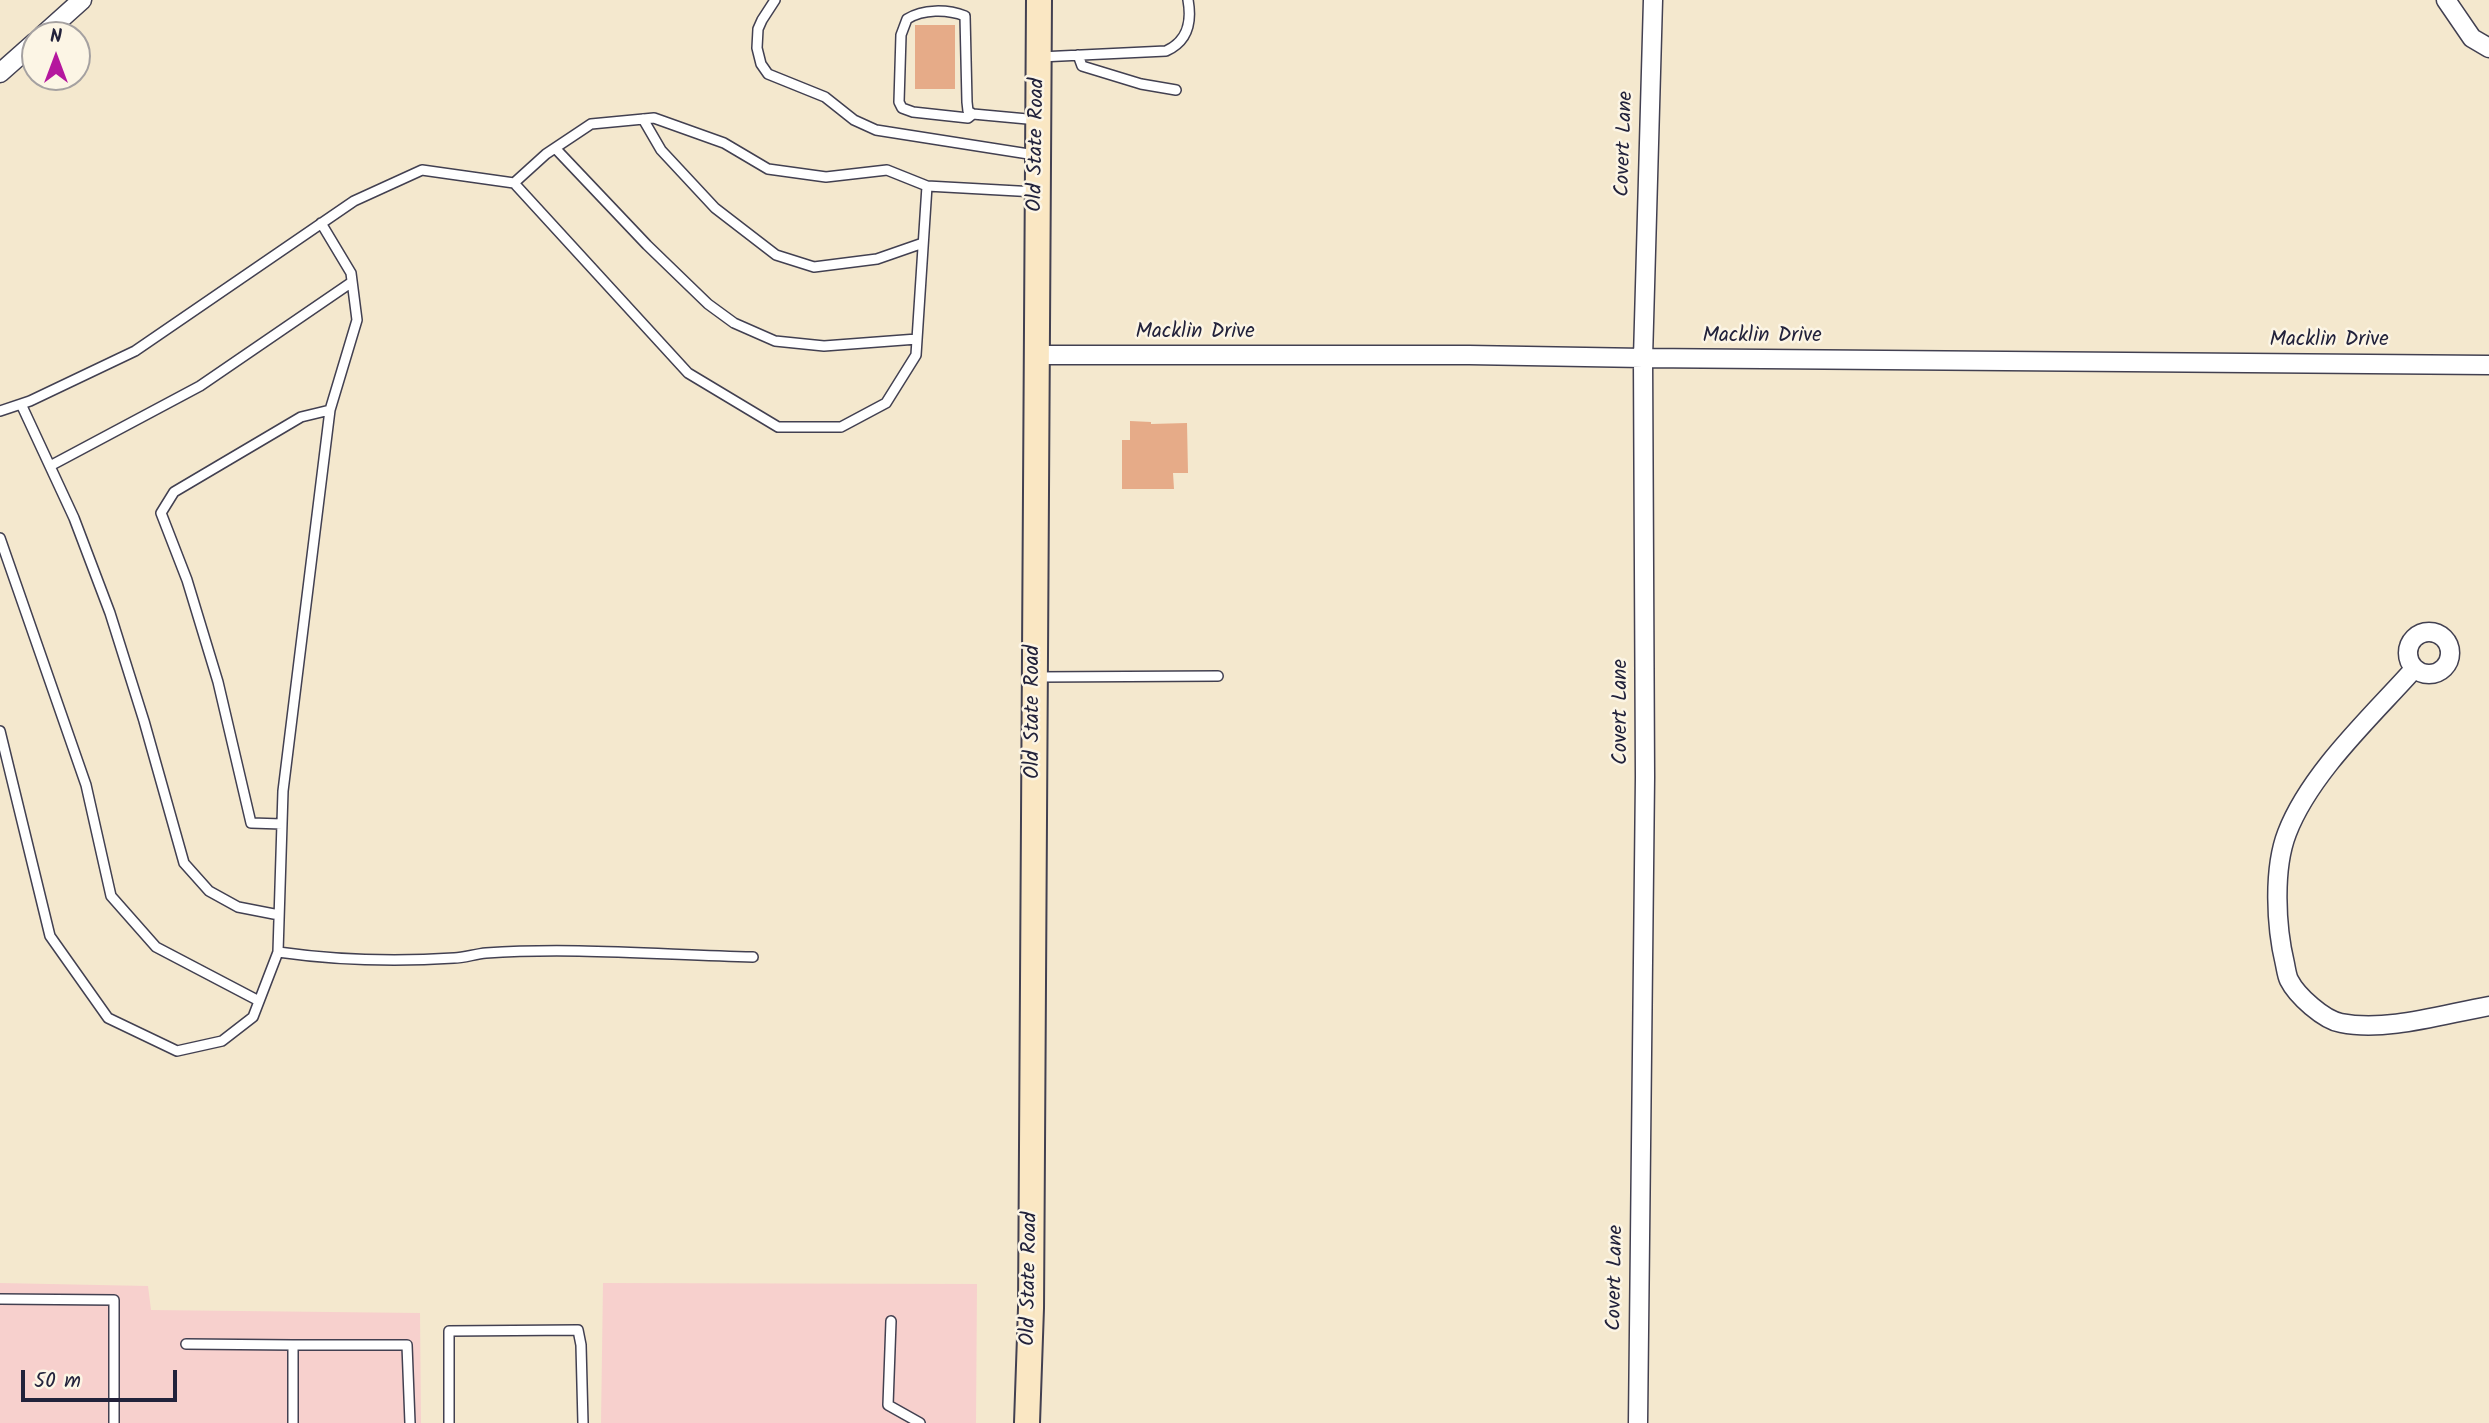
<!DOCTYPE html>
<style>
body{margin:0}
#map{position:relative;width:2489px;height:1423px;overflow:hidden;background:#f4e8ce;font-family:Kalam,sans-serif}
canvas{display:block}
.north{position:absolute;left:21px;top:21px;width:70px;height:70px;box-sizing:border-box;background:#fcf5e5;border:2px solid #a5a1a1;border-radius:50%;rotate:0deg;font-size:19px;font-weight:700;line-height:28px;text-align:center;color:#22223b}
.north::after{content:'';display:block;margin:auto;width:24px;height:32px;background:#b5179e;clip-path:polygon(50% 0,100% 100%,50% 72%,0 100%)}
.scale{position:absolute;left:21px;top:1370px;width:156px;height:32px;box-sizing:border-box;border:4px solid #22223b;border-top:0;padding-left:9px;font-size:21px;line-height:24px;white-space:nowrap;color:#22223b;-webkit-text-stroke:5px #fcf5e5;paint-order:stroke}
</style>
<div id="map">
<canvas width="2489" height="1423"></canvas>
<div class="north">N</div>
<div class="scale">50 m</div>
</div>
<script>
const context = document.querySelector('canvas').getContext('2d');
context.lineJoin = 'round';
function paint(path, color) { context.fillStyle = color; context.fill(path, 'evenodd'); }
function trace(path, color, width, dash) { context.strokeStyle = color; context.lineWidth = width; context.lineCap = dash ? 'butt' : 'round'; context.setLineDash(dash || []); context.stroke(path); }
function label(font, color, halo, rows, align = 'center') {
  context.font = font + ' Kalam,sans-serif'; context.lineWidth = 5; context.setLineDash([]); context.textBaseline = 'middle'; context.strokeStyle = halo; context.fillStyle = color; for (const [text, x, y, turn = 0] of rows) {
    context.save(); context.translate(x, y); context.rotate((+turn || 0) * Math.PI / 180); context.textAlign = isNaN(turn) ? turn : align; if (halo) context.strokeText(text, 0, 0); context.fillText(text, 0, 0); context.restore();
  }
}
paint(new Path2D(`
 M0 1283 148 1286 151 1310 420 1313 421 1423H0Z
 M603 1283 977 1284 976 1423H601Z`), '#f7d0cd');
paint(new Path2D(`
 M915 25H955V89H915Z
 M1130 421 1151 422V424L1187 423 1188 473H1173L1174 489H1122V440H1130Z`), '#e6ab88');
const lane = new Path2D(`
 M775 0 762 20 758 29 757 48 761 64 768 74 825 97 854 120 876 130 1035 155
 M1078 55 1082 66 1141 84 1176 90
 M1040 57 1166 51C1188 41 1192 22 1188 0
 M973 114 968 111 967 102 965 16C947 9 923 9 907 19L901 35 899 102 902 108 913 112 968 118 973 114 1038 120
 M643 119 661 150 715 208 776 255 814 267 877 259 923 243
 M555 148 647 245 708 304 734 323 775 341 824 346 917 339
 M514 183 688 373 778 427H841L886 403 916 355 927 186
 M21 404 74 518 110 613 144 721 184 863 209 891 238 907 279 915
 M0 411 30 401 135 351 354 201 422 170 514 183 546 154 591 124 654 118 724 143 768 169 826 177 887 170 927 186 1036 192
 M50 466 200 386 352 282
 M0 538 86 785 111 896 156 947 259 1001
 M1037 677 1218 676
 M0 731 50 936 108 1018 177 1051 222 1041 253 1017 278 952 283 791 330 410 357 320 351 273 321 223
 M282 824 251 823 218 682 187 580 161 513 174 492 301 417 330 410
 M278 952C335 960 396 962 454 958 464 958 475 954 486 953 574 947 664 955 753 957
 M0 1299 114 1300V1423
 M891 1321 888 1405 920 1423
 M186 1344 293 1345
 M293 1423V1345H407L410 1423
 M449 1423V1331L578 1330 581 1345 583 1423`);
const street = new Path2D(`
 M2446 0 2472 38 2489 48
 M43 35 82 0
 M0 73 35 42
 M1036 355H1469L1643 358 2489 365
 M2408 653a21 21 0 1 1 42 0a21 21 0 1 1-42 0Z
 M2414 669C2372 716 2310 773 2287 833 2273 869 2276 927 2285 964 2286 969 2287 976 2289 980 2297 996 2324 1020 2341 1023 2387 1032 2443 1014 2489 1006
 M1638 1423 1645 777 1643 358 1653 0`);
const secondary = new Path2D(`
 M1027 1423 1031 1308 1039 0`);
trace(lane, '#424051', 12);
trace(street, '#424051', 21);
trace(secondary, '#424051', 28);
trace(lane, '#fff', 9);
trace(street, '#fff', 18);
trace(secondary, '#fae7c3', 24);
label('21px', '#22223b', '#fcf5e5', [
 ["Covert Lane",1626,144,-88],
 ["Old State Road",1038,145,-89],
 ["Macklin Drive",1195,333],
 ["Macklin Drive",1762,337],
 ["Macklin Drive",2329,341],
 ["Old State Road",1034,712,-90],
 ["Covert Lane",1622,712,-90],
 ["Covert Lane",1617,1278,-89],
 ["Old State Road",1031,1279,-89]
]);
</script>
